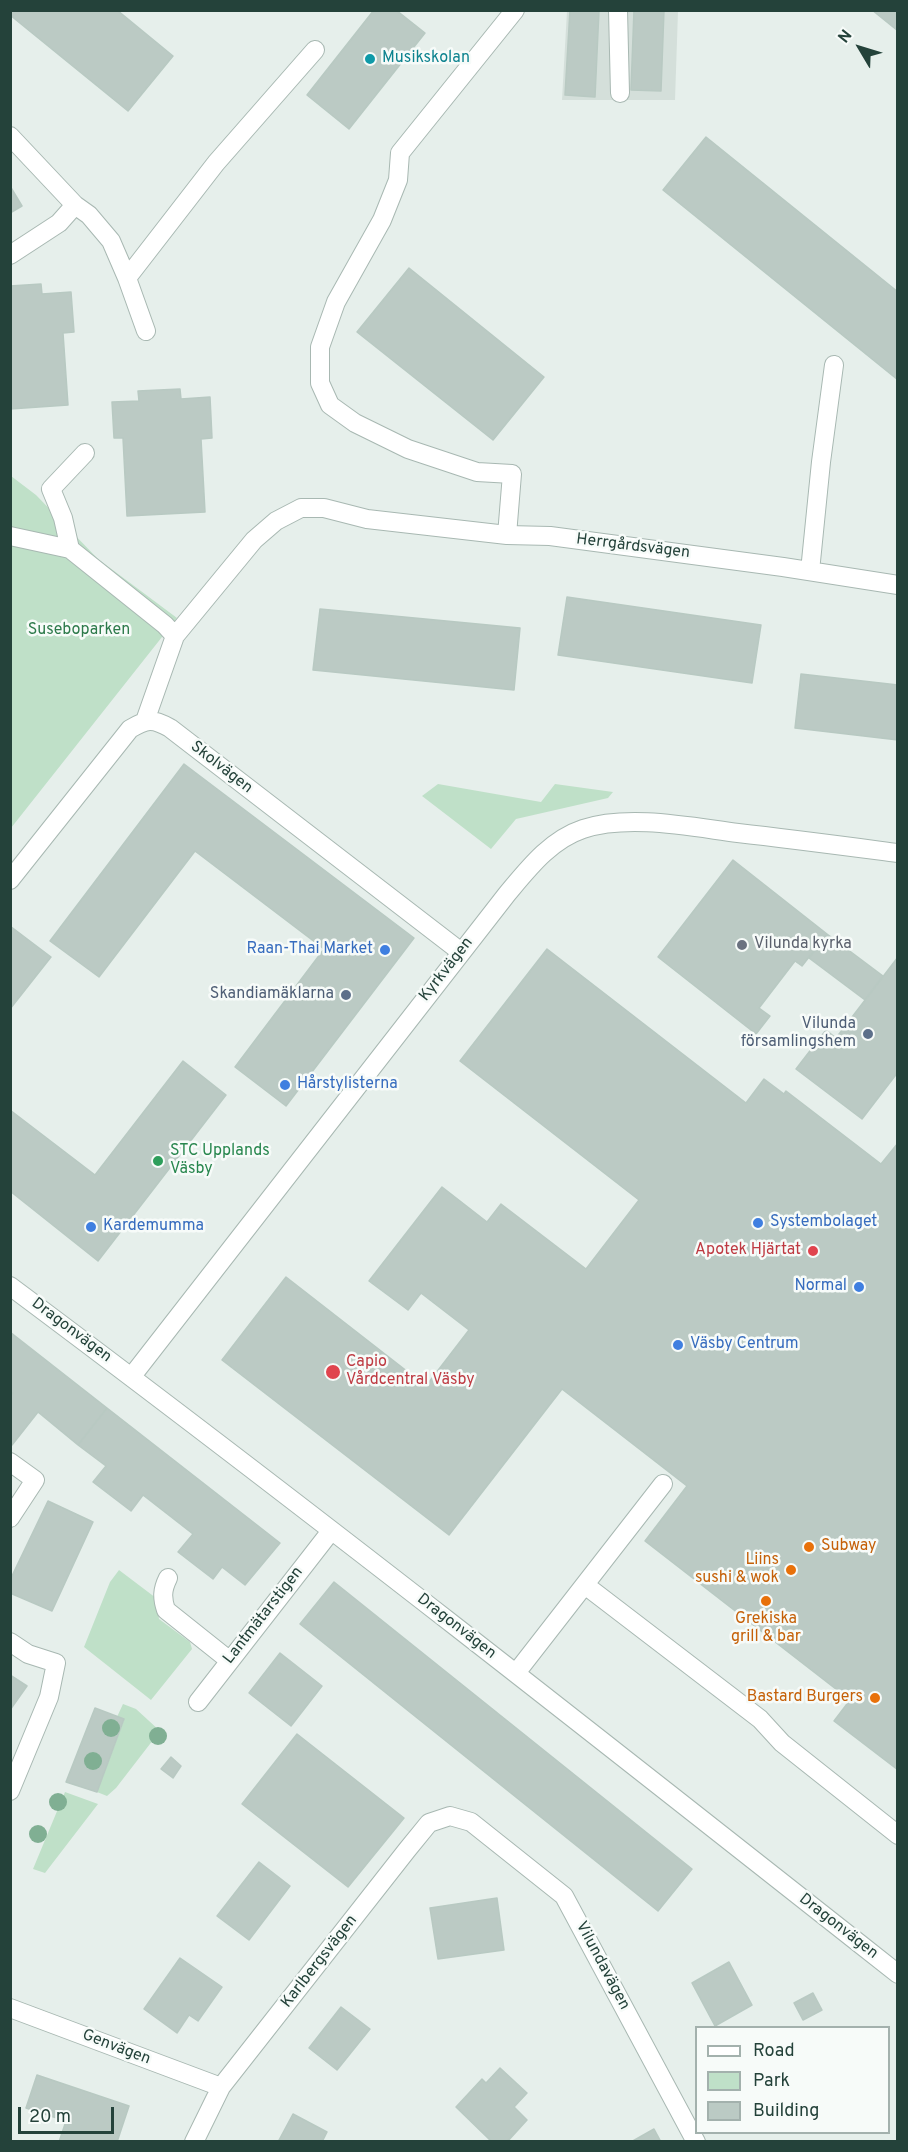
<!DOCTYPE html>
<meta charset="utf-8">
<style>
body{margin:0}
#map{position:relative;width:908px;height:2152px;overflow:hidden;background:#e6efeb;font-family:Overpass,sans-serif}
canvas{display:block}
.frame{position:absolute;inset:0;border:12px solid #24423a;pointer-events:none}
.legend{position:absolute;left:695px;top:2026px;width:195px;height:108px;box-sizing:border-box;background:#f7fbf9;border:2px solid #a3b1ad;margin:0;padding:8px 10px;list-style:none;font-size:18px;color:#24423a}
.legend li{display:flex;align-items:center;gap:12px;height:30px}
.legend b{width:30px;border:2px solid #a3b1ad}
.north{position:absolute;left:830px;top:18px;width:60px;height:60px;-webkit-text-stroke:4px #f7fbf9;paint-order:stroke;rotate:308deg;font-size:16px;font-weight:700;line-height:24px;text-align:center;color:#24423a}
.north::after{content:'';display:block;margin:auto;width:21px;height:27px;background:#24423a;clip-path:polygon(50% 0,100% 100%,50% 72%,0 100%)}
.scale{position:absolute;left:18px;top:2107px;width:96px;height:27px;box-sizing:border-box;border:3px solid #24423a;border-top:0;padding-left:8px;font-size:18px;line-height:21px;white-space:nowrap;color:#24423a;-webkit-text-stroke:4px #f7fbf9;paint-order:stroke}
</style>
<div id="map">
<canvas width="908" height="2152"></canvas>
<div class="frame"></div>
<ul class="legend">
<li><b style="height:8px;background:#fff"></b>Road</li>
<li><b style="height:16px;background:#bfe0c8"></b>Park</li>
<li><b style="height:16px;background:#bbcac4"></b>Building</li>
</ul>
<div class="north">N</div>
<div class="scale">20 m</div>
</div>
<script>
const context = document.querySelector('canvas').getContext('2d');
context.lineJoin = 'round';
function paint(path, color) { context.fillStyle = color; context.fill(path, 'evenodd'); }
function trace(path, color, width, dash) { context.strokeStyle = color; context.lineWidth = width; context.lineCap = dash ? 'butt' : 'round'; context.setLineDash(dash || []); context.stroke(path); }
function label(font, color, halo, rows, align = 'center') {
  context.font = font + ' Overpass,sans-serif'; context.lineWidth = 5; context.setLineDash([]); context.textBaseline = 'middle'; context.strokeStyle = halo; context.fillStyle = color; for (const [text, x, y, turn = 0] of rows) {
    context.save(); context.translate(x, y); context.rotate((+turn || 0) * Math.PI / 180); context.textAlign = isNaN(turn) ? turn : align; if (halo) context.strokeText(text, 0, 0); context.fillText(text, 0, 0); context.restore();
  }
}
paint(new Path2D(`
 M567 11H678L675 100H562Z`), '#d4dfda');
paint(new Path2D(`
 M11 476 36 495 98 559 177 618 11 828Z
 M438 784 541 802 555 784 613 792 608 798 516 819 491 849 422 796Z
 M119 1570 156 1598 159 1619 190 1642 192 1649 151 1700 84 1647 110 1582Z
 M123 1704 136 1709 160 1731 116 1788 107 1796 97 1792 124 1720 117 1717Z
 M65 1792 98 1804 45 1873 33 1869Z`), '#bfe0c8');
const building = new Path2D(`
 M10 10H117L173 56 128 111 10 15Z
 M374 10H396L425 33 349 129 307 95Z
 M570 10H599L595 97 565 95Z
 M634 10H664L661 91 631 90Z
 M872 10H898V31Z
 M706 137 898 292V380L663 190Z
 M10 186 22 206 10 213Z
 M409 268 544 377 493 440 357 332Z
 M41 284 42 294 71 292 74 332 63 333 68 405 10 409V286Z
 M180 389 181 399 210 397 212 438 201 439 205 512 127 516 123 438H114L112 402 139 401 138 391Z
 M567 597 761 625 752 683 558 655Z
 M320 609 520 628 514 690 313 670Z
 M801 674 898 685V740L795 728Z
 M184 764 414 938 286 1106 235 1067 324 949 195 851 99 977 50 941Z
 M733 860 827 934 802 966 795 961 759 1008 770 1016 756 1034 658 957Z
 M10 926 51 957 10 1009Z
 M827 934 883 976 865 1000 809 958Z
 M547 949 746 1103 764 1079 784 1094 786 1091 881 1164 898 1143V1770L834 1721 850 1700 645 1541 687 1486 562 1389 449 1535 222 1360 286 1277 426 1386 469 1330 421 1293 408 1310 369 1281 442 1187 487 1222 501 1204 586 1269 639 1200 460 1061Z
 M898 957V1072L862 1119 796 1069 826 1030 836 1038Z
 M183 1061 226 1095 98 1261 10 1191V1110L95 1175Z
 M10 1332 107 1408 78 1445 38 1412 12 1445 10 1444V1396L13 1393 10 1391Z
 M107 1408 280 1543 245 1585 222 1567 213 1579 178 1552 193 1534 143 1495 131 1511 93 1482 106 1466 78 1445Z
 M48 1501 93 1522 52 1611 10 1593V1580Z
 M334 1582 692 1869 658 1911 300 1624Z
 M280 1653 322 1686 291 1726 249 1693Z
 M10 1675 27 1686 10 1710Z
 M95 1708 124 1719 97 1792 66 1782Z
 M297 1734 404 1818 348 1887 242 1804Z
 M171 1757 181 1766 173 1778 161 1769Z
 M259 1862 290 1886 249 1940 217 1916Z
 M497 1898 504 1950 438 1959 430 1908Z
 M180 1958 222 1987 198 2021 189 2015 177 2033 144 2009Z
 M729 1962 752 2005 715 2026 692 1983Z
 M813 1993 822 2010 803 2020 794 2003Z
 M341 2007 370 2029 337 2070 309 2048Z
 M500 2068 527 2093 514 2107 527 2120 507 2142H492L456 2107 482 2079 486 2083Z
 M37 2075 129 2106 117 2142H59L66 2121 26 2108Z
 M293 2114 327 2132 322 2142H278Z
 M654 2129 661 2142H631Z`);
paint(building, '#bbcac4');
trace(building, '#b8c9c2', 1.5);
const minor = new Path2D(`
 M618 10 620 93
 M10 136 75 205 89 215 111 241 127 278 146 331
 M10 255 59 223 75 205
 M127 278 216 163 315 50
 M507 535 512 474 477 472 408 449 355 423 330 405 320 383V347L336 302 382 220 398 180 400 153 515 10
 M10 536 70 549 165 625 175 636
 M70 549 63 518 51 489 85 453
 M810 571 821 462 834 365
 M145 721 175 636 254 540 276 521 301 508H324L367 519 507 535 550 536 783 567 898 585
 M10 880 130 729C147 719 152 718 170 728L461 952
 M10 1286C310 1510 604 1742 898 1974
 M132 1376 507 894C528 869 550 840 583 829 629 814 691 827 738 833 791 839 844 846 898 853
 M10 1462 35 1480 10 1518
 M168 1578C162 1590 162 1598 166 1610L230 1661
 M585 1585 760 1719 782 1743 898 1835
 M10 1642 28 1654 56 1663 49 1697 10 1791
 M516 1673 663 1484
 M198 1702 331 1531
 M10 2008 221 2087
 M194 2142 221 2087 407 1850 429 1823 450 1816 471 1822 564 1896 696 2142`);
trace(minor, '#a8b8b2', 20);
trace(minor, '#fff', 18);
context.fillStyle = '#80af93';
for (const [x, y] of [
 [111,1728],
 [158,1736],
 [93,1761],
 [58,1802],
 [38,1834]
]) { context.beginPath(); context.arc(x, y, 9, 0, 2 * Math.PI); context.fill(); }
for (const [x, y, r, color] of [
 [370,59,6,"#0f9aa8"],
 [742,945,6,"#6b7280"],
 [385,950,6,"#3f7fe0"],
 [346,995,6,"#5c6f8a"],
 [868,1034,6,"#5c6f8a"],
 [285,1085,6,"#3f7fe0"],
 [158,1161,6,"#2e9e5b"],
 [758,1223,6,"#3f7fe0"],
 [91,1227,6,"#3f7fe0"],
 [813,1251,6,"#e0444e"],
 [859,1287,6,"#3f7fe0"],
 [678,1345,6,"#3f7fe0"],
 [333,1372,8,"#e0444e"],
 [809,1547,6,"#e8710a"],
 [791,1570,6,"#e8710a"],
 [766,1601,6,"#e8710a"],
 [875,1698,6,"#e8710a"]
]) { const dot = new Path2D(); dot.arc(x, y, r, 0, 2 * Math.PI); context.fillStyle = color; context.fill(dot); trace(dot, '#f7fbf9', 2); }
label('16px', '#0d838f', '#f7fbf9', [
 ["Musikskolan",382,59]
], 'left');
label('16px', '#24423a', '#f7fbf9', [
 ["Herrgårdsvägen",633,547,7],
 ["Skolvägen",221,768,38],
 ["Kyrkvägen",447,970,-52],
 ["Dragonvägen",71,1331,37],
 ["Lantmätarstigen",264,1616,-52],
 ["Dragonvägen",456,1627,38],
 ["Dragonvägen",838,1927,38],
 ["Karlbergsvägen",320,1962,-52],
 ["Vilundavägen",602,1966,62],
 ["Genvägen",116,2048,21]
]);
label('16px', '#2d7a4b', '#f7fbf9', [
 ["Suseboparken",79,631]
]);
label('16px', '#5b616d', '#f7fbf9', [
 ["Vilunda kyrka",754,945]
], 'left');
label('16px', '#366cbe', '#f7fbf9', [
 ["Raan-Thai Market",373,950,"right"],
 ["Hårstylisterna",297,1085],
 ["Systembolaget",770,1223],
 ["Kardemumma",103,1227],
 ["Normal",847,1287,"right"],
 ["Väsby Centrum",690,1345]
], 'left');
label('16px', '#4e5e75', '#f7fbf9', [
 ["Skandiamäklarna",334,995],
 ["Vilunda",856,1025],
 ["församlingshem",856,1043]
], 'right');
label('16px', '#27864d', '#f7fbf9', [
 ["STC Upplands",170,1152],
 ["Väsby",170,1170]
], 'left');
label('16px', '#be3a42', '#f7fbf9', [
 ["Apotek Hjärtat",801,1251],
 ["Capio",346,1363,"left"],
 ["Vårdcentral Väsby",346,1381,"left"]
], 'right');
label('16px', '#c56008', '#f7fbf9', [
 ["Subway",821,1547,"left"],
 ["Liins",779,1561],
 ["sushi & wok",779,1579],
 ["Grekiska",766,1620,"center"],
 ["grill & bar",766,1638,"center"],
 ["Bastard Burgers",863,1698]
], 'right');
</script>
